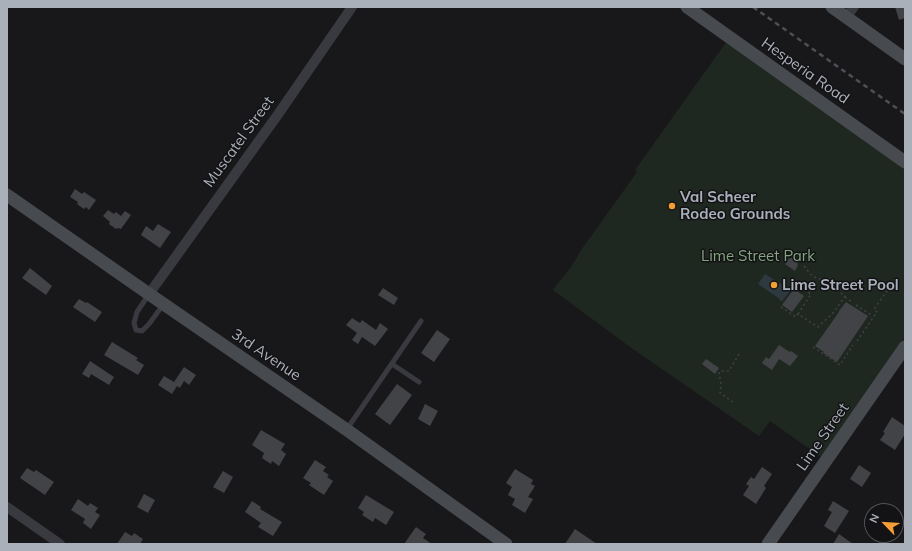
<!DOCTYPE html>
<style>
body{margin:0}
#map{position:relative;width:912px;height:551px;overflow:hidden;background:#18181a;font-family:Mulish,sans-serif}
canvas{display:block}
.frame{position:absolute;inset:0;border:8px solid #aab0ba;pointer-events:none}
.north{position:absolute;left:864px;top:503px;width:40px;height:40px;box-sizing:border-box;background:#131315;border:1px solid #4f5257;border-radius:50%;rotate:295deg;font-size:11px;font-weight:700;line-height:16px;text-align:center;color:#aab0ba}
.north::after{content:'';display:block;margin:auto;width:14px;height:18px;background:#f49e35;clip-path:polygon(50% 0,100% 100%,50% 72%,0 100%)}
</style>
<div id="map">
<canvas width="912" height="551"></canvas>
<div class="frame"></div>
<div class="north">N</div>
</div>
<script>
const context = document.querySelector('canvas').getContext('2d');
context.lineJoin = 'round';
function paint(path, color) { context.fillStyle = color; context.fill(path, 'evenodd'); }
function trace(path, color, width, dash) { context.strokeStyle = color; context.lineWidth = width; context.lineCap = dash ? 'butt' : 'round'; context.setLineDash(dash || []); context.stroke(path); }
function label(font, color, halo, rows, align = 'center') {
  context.font = font + ' Mulish,sans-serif'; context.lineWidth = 3; context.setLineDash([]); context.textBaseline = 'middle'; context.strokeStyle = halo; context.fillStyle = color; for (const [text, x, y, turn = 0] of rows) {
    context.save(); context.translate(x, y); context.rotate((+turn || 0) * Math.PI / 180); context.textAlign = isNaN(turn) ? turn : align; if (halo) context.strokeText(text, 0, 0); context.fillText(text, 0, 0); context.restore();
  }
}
paint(new Path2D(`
 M727 41 905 166V337L821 457 770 421 759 436 630 347 553 290C559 281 576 263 579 253L637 172 635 170Z`), '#1f2820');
paint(new Path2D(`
 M765 274 787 288H788L791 290 782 301 779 300 780 299 758 284Z`), '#2d393e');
paint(new Path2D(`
 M895 7H905V18L899 20Z
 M75 189 82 194 84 192 96 200 89 210 86 207 84 209 77 204 78 202 70 197Z
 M108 210 114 214 116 212 121 216 125 211 131 215 121 229 118 228 116 229 109 224 110 222 103 216Z
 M158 224 171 232 160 248 141 235 146 226 153 231Z
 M793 256 799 261 797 264 798 265 795 271 785 264 789 258 790 259Z
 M30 268 52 286 46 295 22 278Z
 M383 288 398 298 394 305 378 295Z
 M794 289 804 296 792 312 782 305Z
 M79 299 86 303 87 302 102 312 95 322 73 307Z
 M846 302 868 316 837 362 823 353 824 352 815 346 839 312V311Z
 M352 318 360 323 362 320 376 330 380 323 388 329 375 346 362 337 358 344 352 340 357 333 346 325Z
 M437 330 450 339 434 362 421 353Z
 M112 342 138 358 136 360 144 365 138 375 104 355Z
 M779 345 785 349 790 352 791 351 798 356 790 366 779 359 772 370 762 363 766 357 769 359Z
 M706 359 719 368 715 374 702 364Z
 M90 361 114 377 109 385 91 374 89 378 82 374Z
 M184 367 196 375 189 385 184 381 180 388 177 386 172 394 158 385 164 376 174 382Z
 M397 384 412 395 390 425 375 414Z
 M425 404 438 411 430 426 418 419Z
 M892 417 905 426V434L895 450 880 440 885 433 883 432Z
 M261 430 285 444 281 450 286 454 279 466 272 461 271 464 262 458 264 453 252 445Z
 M315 460 326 467 323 471 329 475 327 477 333 481 324 495 309 485 311 483 303 478Z
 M859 465 871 473 862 487 850 479Z
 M762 467 772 474 764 486 766 488 756 504 743 495 749 486 746 484 751 477 754 479Z
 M27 468 34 472 36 470 54 482 45 495 20 478Z
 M515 469 533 480 531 484 535 486 528 497 533 499 525 513 512 505 515 499 508 495 512 487 506 483Z
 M223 471 233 477 224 493 213 487Z
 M144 494 155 500 148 513 137 507Z
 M366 495 394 512 386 525 375 518 373 522 362 515 364 512 358 508Z
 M78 499 88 506 90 503 98 508 95 512 100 515 91 529 83 523 85 519 71 510Z
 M252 501 261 507 260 509 282 522 273 536 258 527 261 523 245 512Z
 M833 501 849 511 835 533 824 526 832 512 828 510Z
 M416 527 426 534 423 538 432 544H404Z
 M575 529 597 544H565Z
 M125 532 132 536 134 533 143 539 140 544H117Z
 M839 534 853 544H833Z`), '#424347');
trace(new Path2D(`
 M804 266C813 278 817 281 833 278
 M845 297 853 303
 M856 305 873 316
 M781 307 796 317 798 314 818 327 834 312 845 296 829 285 833 278
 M798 314 811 294 800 287
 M857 341 877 312 874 309 895 280
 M813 347 840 365 853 345
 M733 402 720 393 721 384 719 372 721 371H729L739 354`), '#3f4146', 1.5, [2, 3]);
trace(new Path2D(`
 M149 294 137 312 134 323 136 330 142 331 149 324 163 305
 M392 364 419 382
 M347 429 421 321`), '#393a3f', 5);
trace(new Path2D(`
 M846 17 854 7
 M149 294 279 113 352 7
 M7 507 60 544`), '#393a3f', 10);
trace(new Path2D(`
 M687 7 905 162
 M832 7 905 59
 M7 195 149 294 347 430 506 544
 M768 544 905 347`), '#474a4f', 13);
trace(new Path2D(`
 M753 7 905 114`), '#4c4f54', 2.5, [5, 4]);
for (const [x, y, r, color] of [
 [672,206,4,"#f49e35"],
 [774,285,4,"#f49e35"]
]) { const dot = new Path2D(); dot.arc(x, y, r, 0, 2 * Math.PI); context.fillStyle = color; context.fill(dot); trace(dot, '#131315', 1.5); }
label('15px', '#aab0ba', '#131315', [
 ["Hesperia Road",805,71,35],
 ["Muscatel Street",239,142,-54],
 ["3rd Avenue",266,355,34],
 ["Lime Street",823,437,-55]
]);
label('bold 15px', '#aab0ba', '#131315', [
 ["Val Scheer",680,197],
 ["Rodeo Grounds",680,214],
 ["Lime Street Pool",782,285]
], 'left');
label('15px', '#83a581', '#131315', [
 ["Lime Street Park",758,256]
]);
</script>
